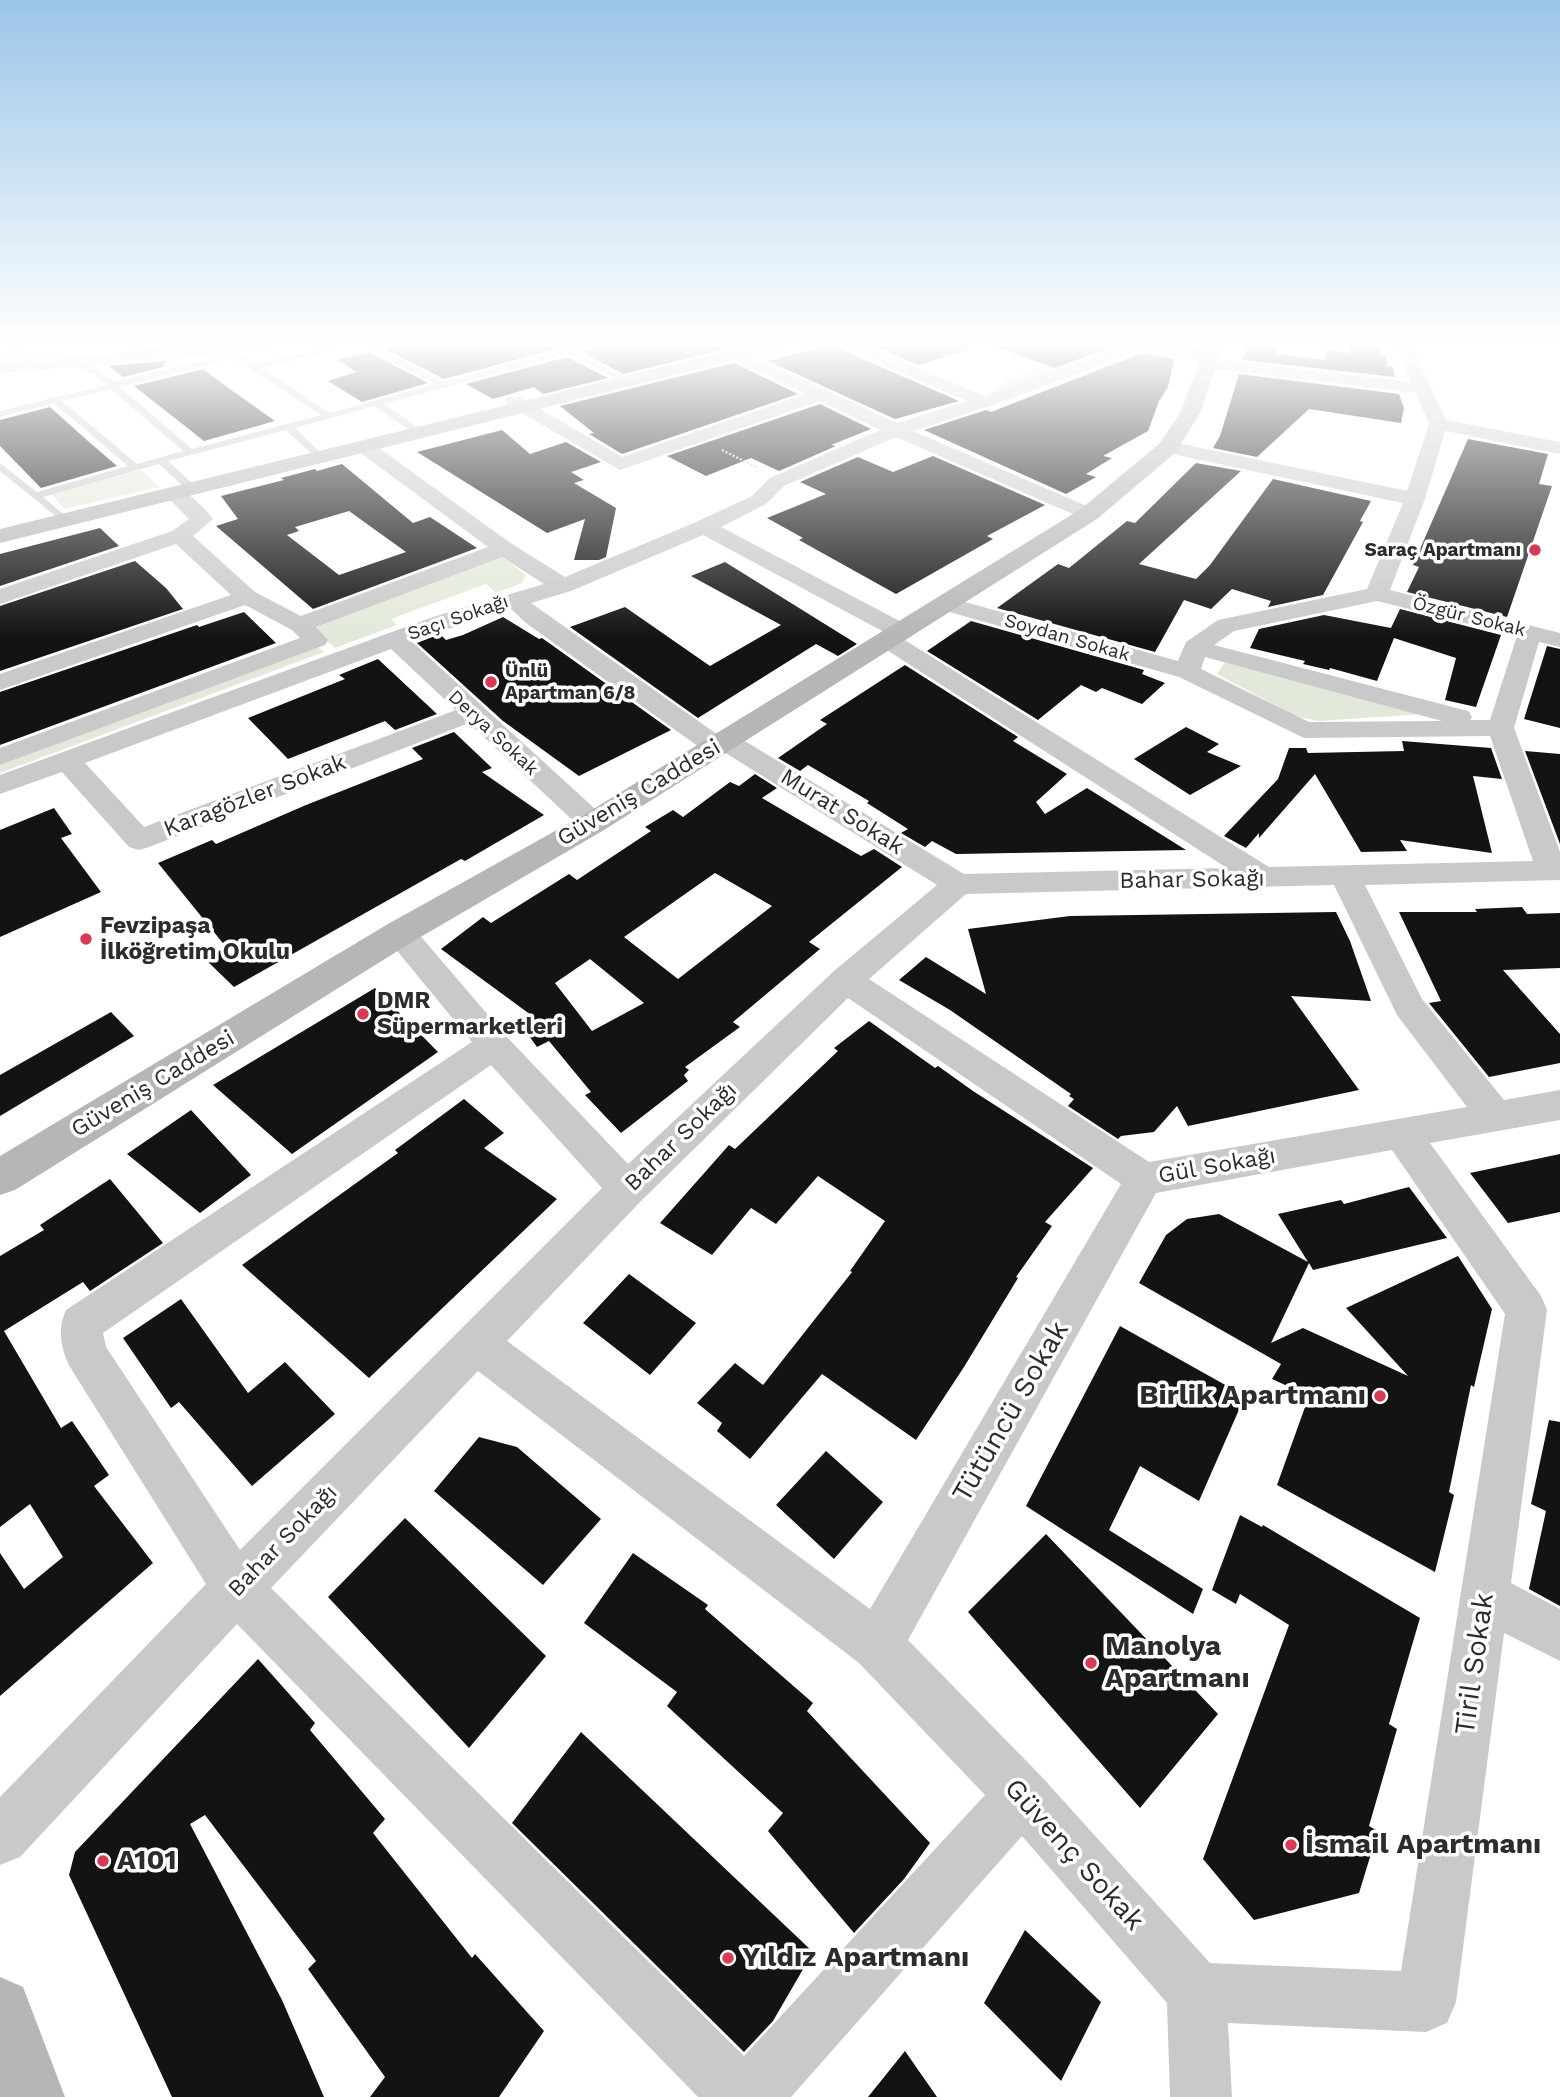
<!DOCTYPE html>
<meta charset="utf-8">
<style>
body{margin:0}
canvas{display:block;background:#fff}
</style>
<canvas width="1560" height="2097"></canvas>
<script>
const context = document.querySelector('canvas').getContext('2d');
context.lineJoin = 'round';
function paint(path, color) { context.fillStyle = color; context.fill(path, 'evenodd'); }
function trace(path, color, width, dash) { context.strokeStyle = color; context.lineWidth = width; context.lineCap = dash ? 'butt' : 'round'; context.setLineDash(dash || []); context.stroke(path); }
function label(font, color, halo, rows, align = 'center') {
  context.font = font + ' "Work Sans",sans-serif'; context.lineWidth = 7; context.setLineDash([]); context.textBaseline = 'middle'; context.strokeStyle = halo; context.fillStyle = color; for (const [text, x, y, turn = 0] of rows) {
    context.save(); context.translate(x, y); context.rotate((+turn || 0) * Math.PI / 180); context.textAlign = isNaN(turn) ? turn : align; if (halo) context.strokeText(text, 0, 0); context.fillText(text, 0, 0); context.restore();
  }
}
paint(new Path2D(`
 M55 344H168L0 358V349Z
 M1093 344 1123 346 989 395 1006 380Z
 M141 470 159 487 65 509 51 494Z
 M502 557 526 575 522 583 496 593 486 584 391 619 397 625 335 648 315 631 322 622Z
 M316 645 324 652 0 773V765Z
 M1225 662 1424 714 1319 721 1297 717 1217 674Z`), '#e3e9da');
paint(new Path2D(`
 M399 344H574L444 379 383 348Z
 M600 344H745L623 374 582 352Z
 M832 344H838L842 350 959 401 895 419 768 361Z
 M869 344H968L969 349 919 365Z
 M997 344H1120L1054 368 996 346Z
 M1248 344H1277L1276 354 1324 360 1325 350 1350 353V344H1380V356L1387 357V366L1393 367 1395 377 1243 360Z
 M369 352 428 383 362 402 328 381 357 372 337 360Z
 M1142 353 1174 359 1168 387 1159 401 1148 431 1103 456 1112 458 1086 474 1096 477 1066 494 924 430 986 410 991 412Z
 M567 357 608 378 543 394 534 387 493 399 466 384Z
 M166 361 163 367 123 377 109 366Z
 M734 363 798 394 622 454 589 434 594 433 560 406Z
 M203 369 230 389 275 421 204 441 134 386Z
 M1239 374 1399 394 1404 408 1401 423 1309 409 1257 457 1213 448 1220 436Z
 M820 404 871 429 831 445 836 446 779 471 751 458 706 476 667 456Z
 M50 407 88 441 117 466 41 488 0 446V420Z
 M502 430 530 454 566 442 601 462 571 472 584 480 574 483 616 508 606 557 599 560H574L585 519 547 533 417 452Z
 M1468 439 1548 454 1539 484 1552 486 1507 617 1407 592 1419 567 1413 565Z
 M933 456 1045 505 987 536 993 539 896 594 799 540 803 538 767 518 826 494 800 482 858 457 893 472Z
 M1196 463 1241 471 1139 564 1196 579 1210 565 1273 479 1371 501 1360 521 1363 522 1323 595 1268 607 1271 601 1232 589 1211 609 1184 600 1155 652 997 608 1058 564 1069 568 1127 521 1135 523Z
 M342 464 413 523 430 517 477 548 313 609 216 526 238 519 221 496 284 480 281 478 315 469 317 471ZM349 511 406 552 339 575 287 535 299 531 295 527Z
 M100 528 119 546 0 586V554Z
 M135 561 166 588 183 609 0 671V606Z
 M725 562 857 644 838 656 816 644 698 718 570 627 625 607 710 666 781 625 691 576Z
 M1400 609 1501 635 1476 707 1445 700 1456 658 1394 638 1377 681 1330 668 1329 670 1303 664 1305 661 1250 648 1259 629 1324 615 1391 628Z
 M244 612 276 643 0 745V692L197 625 199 627Z
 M503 617 539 639 542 638 671 730 579 776 503 721 417 643 440 634 446 640 463 635Z
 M971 621 1144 670 1142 674 1165 683 1142 704 1102 688 1096 692 1081 685 1038 720 927 651Z
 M1547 646 1560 649V728L1524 719Z
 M378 659 437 714 395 730 385 721 288 759 248 718 345 679 339 675Z
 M905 665 1018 737 1013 741 1067 774 1036 802 1045 814 1087 788 1186 850 956 854 932 841 925 847 901 833 908 829 867 803 869 801 808 765 800 771 778 758 827 724 820 720Z
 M1186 727 1219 744 1207 752 1241 766 1190 795 1134 759Z
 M454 732 492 768 482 772 544 815 465 861 461 859 234 987 205 959 226 947 158 863 212 840 216 844 306 805 423 759 412 748Z
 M1402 741 1491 748 1502 779 1473 776 1492 853 1400 840 1407 851 1361 852 1315 774 1259 838V833L1246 848 1224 836 1278 779 1289 748H1306L1308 753 1404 751Z
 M1525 751 1560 754V844Z
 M755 774 777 788 762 798 861 856 874 849 902 867 809 942 820 949 733 1022 740 1027 685 1067 689 1070 684 1075 688 1081 621 1133 585 1095 591 1092 549 1041 537 1047 518 1021 531 1015 441 949 483 917 491 923 569 874 577 880 651 831 645 827 673 810 683 817 730 782 739 786ZM715 873 772 906 678 979 624 937ZM590 959 644 1003 592 1031 555 983Z
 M54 808 72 834 61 838 101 892 0 937V830Z
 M1522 907 1527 914 1560 913V968L1503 970 1560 1034V1063L1489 1077 1429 1003 1441 1001 1399 912H1477L1475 909Z
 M1336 912 1350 941 1371 1001 1291 996 1359 1090 1188 1126 1177 1106 1154 1132 1121 1136 1118 1139 1068 1106 1074 1099 1069 1096 1071 1094 950 1010 899 980 926 957 986 994 968 929 1070 916Z
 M375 988 438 1052 292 1154 213 1085Z
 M111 1012 134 1036 0 1116V1075Z
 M869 1021 935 1068 938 1066 973 1091 1093 1168 1045 1222 1052 1226 1016 1277 1018 1278 964 1367 916 1440 822 1374 750 1459 717 1431 722 1423 697 1403 735 1363 763 1385 852 1272 850 1271 885 1221 818 1176 776 1224 751 1208 712 1255 660 1223 729 1145 735 1149 838 1051 834 1048Z
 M464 1099 504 1133 484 1148 557 1199 369 1378 242 1265 398 1153 395 1150Z
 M191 1110 251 1175 200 1213 127 1154Z
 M1560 1154V1212L1508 1223 1470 1173Z
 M110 1179 163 1243 90 1291 83 1282 4 1331 61 1428 72 1421 109 1475 94 1486 153 1563 0 1696V1553L24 1589 63 1557 30 1504 0 1527V1256L44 1230 40 1225Z
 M1409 1187 1447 1238 1313 1270 1309 1263 1271 1343 1303 1328 1408 1376 1346 1308 1458 1256 1492 1309 1474 1387 1471 1385 1449 1492 1454 1495 1435 1572 1277 1485 1309 1396 1272 1379 1281 1364 1139 1283 1166 1235 1187 1219 1219 1214 1308 1262 1278 1214 1341 1200 1344 1204Z
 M629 1274 696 1323 650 1375 583 1323Z
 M181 1299 248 1393 285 1362 335 1414 252 1486 179 1402 171 1408 123 1338Z
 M1120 1326 1245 1396 1199 1501 1140 1466 1109 1530 1203 1589 1193 1614 1026 1506Z
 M1549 1420 1560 1422V1606L1529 1589 1546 1511 1531 1504Z
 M479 1437 517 1447 601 1519 543 1585 434 1491Z
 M826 1451 883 1502 834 1559 776 1505Z
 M1240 1515 1262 1527 1263 1525 1420 1618 1389 1724 1397 1729 1369 1826 1378 1831 1359 1893 1254 1920 1203 1859 1289 1625 1240 1594 1236 1604 1212 1590Z
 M405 1518 546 1656 469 1748 328 1597Z
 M1046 1534 1218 1714 1140 1808 968 1612Z
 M633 1553 708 1605 705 1609 813 1703 807 1711 930 1843 904 1879 854 1933 768 1831 783 1813 667 1706 677 1692 584 1623Z
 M258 1659 315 1723 310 1730 385 1819 373 1833 472 1958 475 1954 544 2031 499 2097H370L385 2077 308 1969 316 1961 205 1815 190 1824 282 2000 324 2097H172L69 1875 75 1852Z
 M581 1732 813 1952 773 2021 744 2052 512 1823Z
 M1025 1930 1101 2002 1061 2081 984 2003Z
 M905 2051 937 2097H868Z`), '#131313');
trace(new Path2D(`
 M722 450 758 468`), '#c9c9c9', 2.5, [2, 2]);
paint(new Path2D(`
 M344 344H359L261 368 330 413 435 384 360 344H370L444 382 584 344H597L575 351 631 381 624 383 567 354 383 404 423 431V435H417L374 406 295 428 324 456V460H318L286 430 168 461 196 487V491H188L159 464 43 497 68 518V522L64 523 0 471V463L37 492 128 466 54 403 0 417V411L107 385 98 377 68 363V359C84 359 103 372 115 382L235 352 255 364ZM234 358 321 415 192 449 120 387ZM111 389 183 451 137 464 62 401Z`), '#c9c9c9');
paint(new Path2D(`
 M215 344H279L271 349 0 373V363Z
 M841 344H863L985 396 1127 344H1163L1215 353 1216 359 1411 382 1395 344H1411L1446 420 1560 442V454L1445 431 1425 499 1390 590 1560 633V647L1539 642 1514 728 1560 852V880L1365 885 1422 999 1504 1100 1560 1090V1120L1430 1143 1541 1296 1547 1310 1511 1583 1560 1609V1661L1504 1633 1456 2002 1447 2023 1426 2032 1228 2023 1232 2097H1170L1167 2003 1022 1836 791 2097H698L237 1624 20 1857 0 1865V1797L206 1584 70 1367C61 1348 57 1330 66 1310L472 1042 389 941 384 933 389 925 400 922 411 925 506 1036 628 1164 834 971 937 885 724 752 716 754 706 752 526 623 511 609 411 641 603 816 608 823 603 830 593 832 583 830 469 723 149 847 139 850 129 847 62 772 0 794V775L433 617 544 584 502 557 316 627 328 640 325 645 0 765V748L300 638 292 630 245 605 0 690V674L231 595 176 544 0 604V589L172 531 189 519 164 494 167 490C183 485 203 506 213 519L193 536 255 592 301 616 488 547 358 451 355 447 365 441 372 443 512 544 565 577 696 522 752 496 770 478 880 430 820 401 620 470 508 405 505 401 508 397H520L622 457 805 394 730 358 728 354 730 350 736 349 897 423 967 401 843 348ZM1142 350 1201 361 1202 367 1208 368 1416 393 1429 424 1407 491 1168 441 1158 447 1168 453 1403 503 1367 589 1218 620 1186 642 1178 661 947 597 939 599 935 604 939 609 1179 677 1304 738 1490 736 1533 861 1269 867 903 639 911 637 914 632 911 627 721 527 766 504 784 486 896 437 1082 518H1096L1100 514 1096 510 913 431 990 406ZM703 535 886 633 879 635 876 640 879 645 1227 868 964 874 735 735H718L531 603 571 591ZM1377 601 1517 636 1490 720H1470L1472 717 1468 711 1214 645 1234 631ZM391 649 456 710 144 827 85 763ZM1205 657 1442 721 1309 722 1201 669ZM1334 885 1397 1015 1467 1107 1149 1162 869 979 966 894ZM848 998 1121 1184 870 1609 507 1341 641 1201ZM491 1065 602 1188 240 1550 106 1347 103 1333ZM1392 1150 1505 1314 1401 1971 1210 1963 1041 1776 908 1640 1156 1193ZM478 1371 859 1663 985 1795 744 2056 271 1588Z`), '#c9c9c9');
paint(new Path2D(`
 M756 344H787L784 348 0 543V529Z
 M1202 344H1220L1217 363 1200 413 1176 452 1097 519 604 830 412 942 15 1190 0 1195V1156L388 924 582 816 1081 509 1160 443 1180 413 1199 363Z
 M0 1977 23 1987 65 2097H0Z`), '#b6b6b6');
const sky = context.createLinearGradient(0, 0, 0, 637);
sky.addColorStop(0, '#9bc5e8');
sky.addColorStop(0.54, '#fff');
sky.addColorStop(1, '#ffffff00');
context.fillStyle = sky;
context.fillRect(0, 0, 1560, 637);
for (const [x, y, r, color] of [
 [1535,550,7,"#d73a56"],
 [491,682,7,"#d73a56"],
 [86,939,7,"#d73a56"],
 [363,1014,7,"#d73a56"],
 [1380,1396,7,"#d73a56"],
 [1091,1663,7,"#d73a56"],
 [1291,1845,7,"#d73a56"],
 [103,1861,7,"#d73a56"],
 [728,1958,7,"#d73a56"]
]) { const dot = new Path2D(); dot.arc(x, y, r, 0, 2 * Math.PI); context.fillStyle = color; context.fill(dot); trace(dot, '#fff', 2.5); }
label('bold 19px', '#2c2c2c', '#fff', [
 ["Saraç Apartmanı",1521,550],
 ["Ünlü",505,671,"left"],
 ["Apartman 6/8",505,693,"left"]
], 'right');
label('19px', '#2c2c2c', '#fff', [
 ["Özgür Sokak",1469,617,14],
 ["Saçı Sokağı",458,618,-19],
 ["Soydan Sokak",1067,638,16],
 ["Derya Sokak",493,733,43]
]);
label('23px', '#2c2c2c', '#fff', [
 ["Güveniş Caddesi",639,793,-31],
 ["Karagözler Sokak",255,796,-21],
 ["Murat Sokak",842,812,32],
 ["Bahar Sokağı",1192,880,-1],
 ["Güveniş Caddesi",153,1084,-31],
 ["Bahar Sokağı",681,1137,-44],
 ["Gül Sokağı",1217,1166,-10],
 ["Bahar Sokağı",283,1541,-46]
]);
label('bold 23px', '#2c2c2c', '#fff', [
 ["Fevzipaşa",100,926],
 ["İlköğretim Okulu",100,952],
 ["DMR",377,1001],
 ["Süpermarketleri",377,1027]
], 'left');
label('bold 28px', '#2c2c2c', '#fff', [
 ["Birlik Apartmanı",1366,1396,"right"],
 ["Manolya",1105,1647],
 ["Apartmanı",1105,1679],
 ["İsmail Apartmanı",1305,1845],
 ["A101",117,1861],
 ["Yıldız Apartmanı",742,1958]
], 'left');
label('28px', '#2c2c2c', '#fff', [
 ["Tütüncü Sokak",1011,1412,-60],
 ["Tiril Sokak",1475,1664,-82],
 ["Güvenç Sokak",1074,1855,48]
]);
</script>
